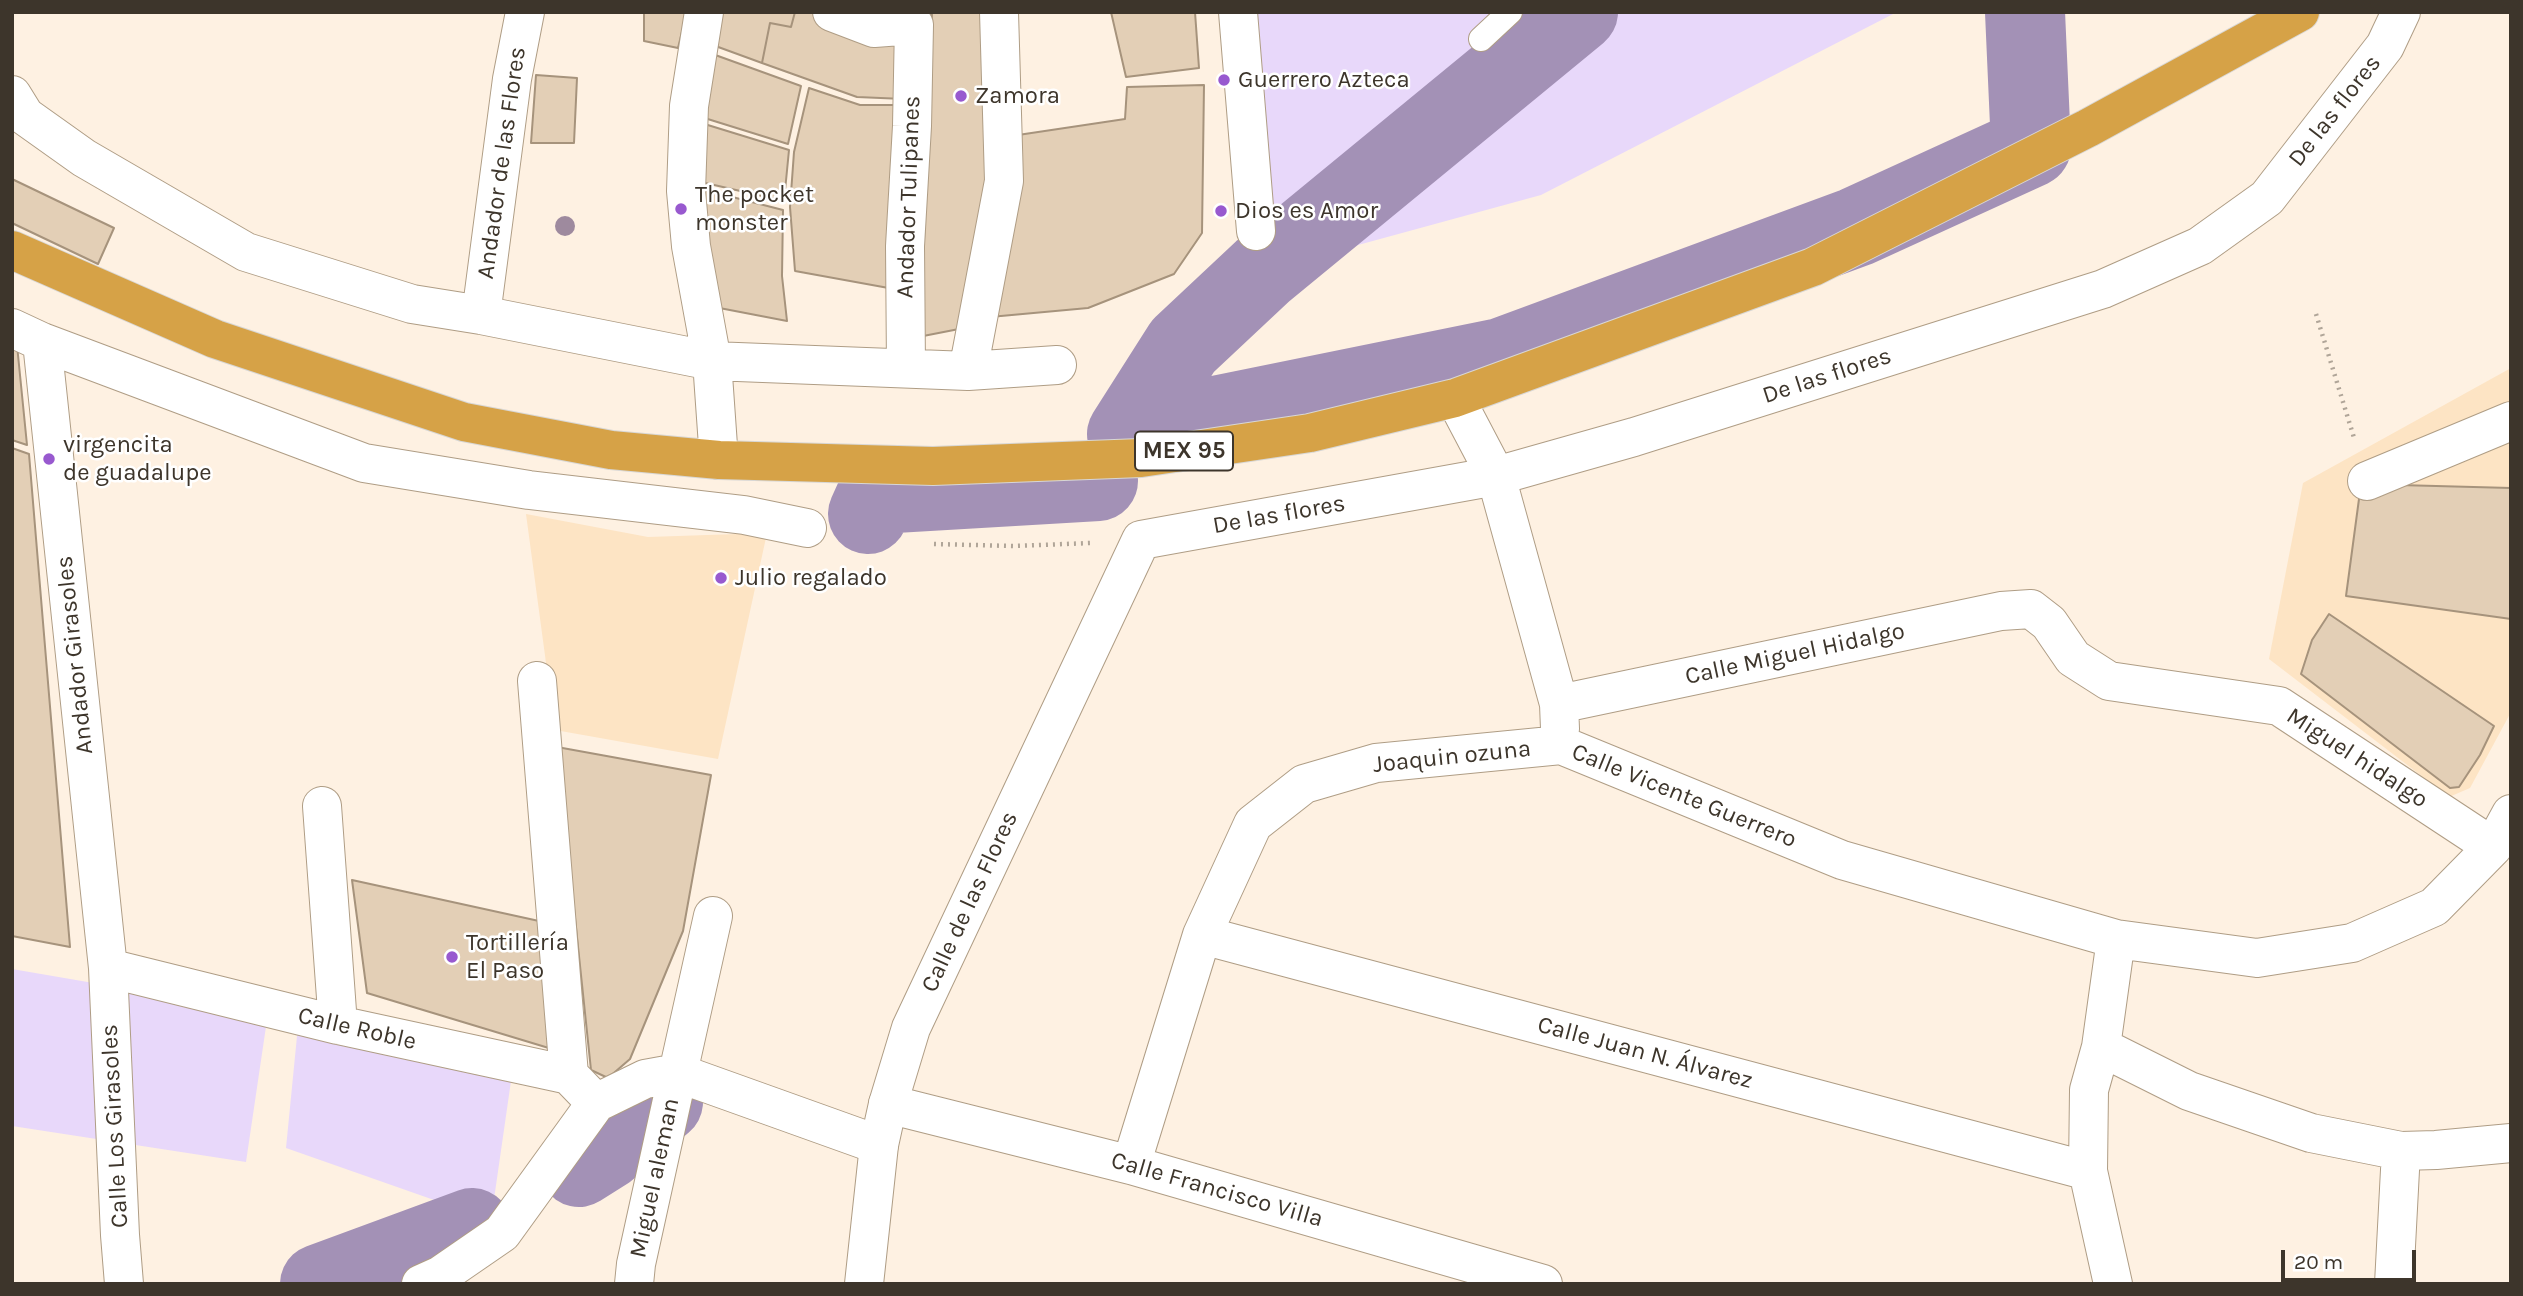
<!DOCTYPE html>
<meta charset="utf-8">
<style>
body{margin:0}
#map{position:relative;width:2523px;height:1296px;overflow:hidden;background:#fef1e2;font-family:Karla,sans-serif}
canvas{display:block}
.frame{position:absolute;inset:0;border:14px solid #3d352b;pointer-events:none}
.scale{position:absolute;left:2281px;top:1250px;width:135px;height:32px;box-sizing:border-box;border:4px solid #3d352b;border-top:0;padding-left:9px;font-size:21px;line-height:24px;white-space:nowrap;color:#3d352b;-webkit-text-stroke:5px #fff;paint-order:stroke}
</style>
<div id="map">
<canvas width="2523" height="1296"></canvas>
<div class="frame"></div>
<div class="scale">20 m</div>
</div>
<script>
const context = document.querySelector('canvas').getContext('2d');
context.lineJoin = 'round';
function paint(path, color) { context.fillStyle = color; context.fill(path, 'evenodd'); }
function trace(path, color, width, dash) { context.strokeStyle = color; context.lineWidth = width; context.lineCap = dash ? 'butt' : 'round'; context.setLineDash(dash || []); context.stroke(path); }
function label(font, color, halo, rows, align = 'center') {
  context.font = font + ' Karla,sans-serif'; context.lineWidth = 5; context.setLineDash([]); context.textBaseline = 'middle'; context.strokeStyle = halo; context.fillStyle = color; for (const [text, x, y, turn = 0] of rows) {
    context.save(); context.translate(x, y); context.rotate((+turn || 0) * Math.PI / 180); context.textAlign = isNaN(turn) ? turn : align; if (halo) context.strokeText(text, 0, 0); context.fillText(text, 0, 0); context.restore();
  }
}
paint(new Path2D(`
 M2511 368V712L2470 788 2449 797 2269 659 2303 483Z
 M526 514 648 537 767 533 718 759 555 730Z`), '#fde4c4');
paint(new Path2D(`
 M1252 12H1897L1541 195 1263 271Z
 M12 969 268 1013 246 1162 12 1126Z
 M298 1026 511 1081 491 1220 286 1148Z`), '#e8d8fa');
trace(new Path2D(`
 M1127 434 1501 358 1856 227 2031 147 2025 12
 M1127 434 1183 346 1263 271 1578 12
 M868 514 877 494 1098 481
 M579 1167 606 1150 663 1102
 M320 1284 472 1228`), '#a391b6', 80);
const building = new Path2D(`
 M644 12H687L678 48 644 41Z
 M717 12H795L791 27 770 23 762 63 710 44Z
 M795 12H819L905 33 904 99 857 97 762 63 770 23 791 27Z
 M932 12H990L995 180 959 329 913 338 924 240Z
 M1111 12H1195L1199 68 1126 77Z
 M707 52 801 86 788 144 698 116Z
 M536 75 577 78 574 143H531Z
 M1204 85 1202 233 1174 274 1088 308 990 317 1018 135 1125 119 1127 87Z
 M809 88 860 105H904L894 289 795 271 790 207 794 152Z
 M698 122 789 150 784 201 701 182Z
 M12 179 114 228 98 264 12 223Z
 M701 189 783 210 782 276 787 321 709 306Z
 M12 333 16 335 27 445 12 440Z
 M12 448 29 454 70 947 12 936Z
 M2361 484 2511 488V619L2346 596Z
 M2329 614 2494 726 2480 755 2459 787 2450 788 2301 674 2312 640Z
 M557 747 711 775 683 931 630 1059 608 1078 591 1070Z
 M352 880 539 921 552 1049 367 993Z`);
paint(building, '#e3cfb6');
trace(building, '#a6937c', 2);
const service = new Path2D(`
 M1481 39 1510 12`);
const minor = new Path2D(`
 M704 12 689 106 686 191 691 246 712 361 719 460
 M832 12 874 28 914 25 912 126 905 246 906 368
 M1238 12 1256 231
 M12 95 25 116 84 158 246 252 412 304 481 315 712 361 968 371 1057 365
 M481 315 512 79 525 12
 M12 328 42 342 364 463 529 490 744 515 807 528
 M42 342 108 968 120 1235 124 1284
 M968 371 1004 181 999 12
 M1455 398 1496 476 1559 704 1560 729
 M2367 481 2511 421
 M537 681 569 1075
 M1559 704 2001 611 2031 609 2049 623 2073 658 2109 681 2279 706 2493 847
 M322 806 338 1025
 M1202 935 2088 1171
 M108 968 338 1025 569 1075 596 1103
 M2101 1047 2189 1091 2311 1133 2401 1151 2436 1150 2511 1143
 M888 1104 1131 1165 1543 1284
 M1131 1165 1202 935 1253 824 1304 784 1376 763 1561 745 1842 860 2116 939 2257 958 2352 943 2434 907 2493 847 2511 814
 M421 1284 441 1275 502 1233 596 1103 645 1079 678 1073 713 916
 M634 1284 636 1264 678 1073 879 1145
 M2113 1284 2088 1171 2089 1090 2101 1047 2116 939
 M2394 1284 2401 1151`);
const tertiary = new Path2D(`
 M864 1284 879 1145 888 1104 911 1028 1141 540 1496 476 1634 437 2103 289 2200 246 2267 198 2385 46 2401 12`);
const trunk = new Path2D(`
 M12 250 215 339 464 422 611 450 719 460 933 466 1141 458 1310 433 1455 398 1813 267 2088 128 2300 12`);
trace(service, '#af9d85', 26);
trace(minor, '#af9d85', 40);
trace(tertiary, '#af9d85', 40);
trace(trunk, '#d8d7d5', 40);
trace(new Path2D(`
 M2316 314 2355 441
 M934 544 1013 546 1091 543`), '#b0a598', 4.5, [2, 5]);
trace(service, '#fff', 24);
trace(minor, '#fff', 38);
trace(tertiary, '#fff', 38);
trace(trunk, '#d6a247', 38);
context.fillStyle = '#9e8a9e';
for (const [x, y] of [
 [565,226]
]) { context.beginPath(); context.arc(x, y, 10, 0, 2 * Math.PI); context.fill(); }
for (const [x, y, r, color] of [
 [1224,80,7,"#9859cf"],
 [961,96,7,"#9859cf"],
 [681,209,7,"#9859cf"],
 [1221,211,7,"#9859cf"],
 [49,459,7,"#9859cf"],
 [721,578,7,"#9859cf"],
 [452,957,7,"#9859cf"]
]) { const dot = new Path2D(); dot.arc(x, y, r, 0, 2 * Math.PI); context.fillStyle = color; context.fill(dot); trace(dot, '#fff', 2.5); }
for (const [x, y, w] of [
 [1184,451,98]
]) { const box = new Path2D(); box.roundRect(x - w / 2, y - 19.5, w, 39, 5); context.fillStyle = '#fff'; context.fill(box); trace(box, '#3d352b', 2); }
label('bold 23px', '#3d352b', null, [
 ["MEX 95",1184,451]
]);
label('24px', '#3d352b', '#fff', [
 ["Guerrero Azteca",1238,80],
 ["Zamora",975,96],
 ["The pocket",695,195],
 ["monster",695,223],
 ["Dios es Amor",1235,211],
 ["virgencita",63,445],
 ["de guadalupe",63,473],
 ["Julio regalado",735,578],
 ["Tortillería",466,943],
 ["El Paso",466,971]
], 'left');
label('24px', '#3d352b', '#fff', [
 ["De las flores",2335,111,-52],
 ["Andador de las Flores",502,163,-82],
 ["Andador Tulipanes",909,197,-88],
 ["De las flores",1827,376,-18],
 ["De las flores",1279,515,-10],
 ["Calle Miguel Hidalgo",1795,654,-12],
 ["Andador Girasoles",75,655,-96],
 ["Joaquin ozuna",1452,757,-6],
 ["Miguel hidalgo",2357,758,33],
 ["Calle Vicente Guerrero",1684,796,22],
 ["Calle de las Flores",970,902,-65],
 ["Calle Roble",357,1029,13],
 ["Calle Juan N. Álvarez",1645,1053,15],
 ["Calle Los Girasoles",115,1126,-93],
 ["Miguel aleman",655,1178,-78],
 ["Calle Francisco Villa",1217,1190,16]
]);
</script>
